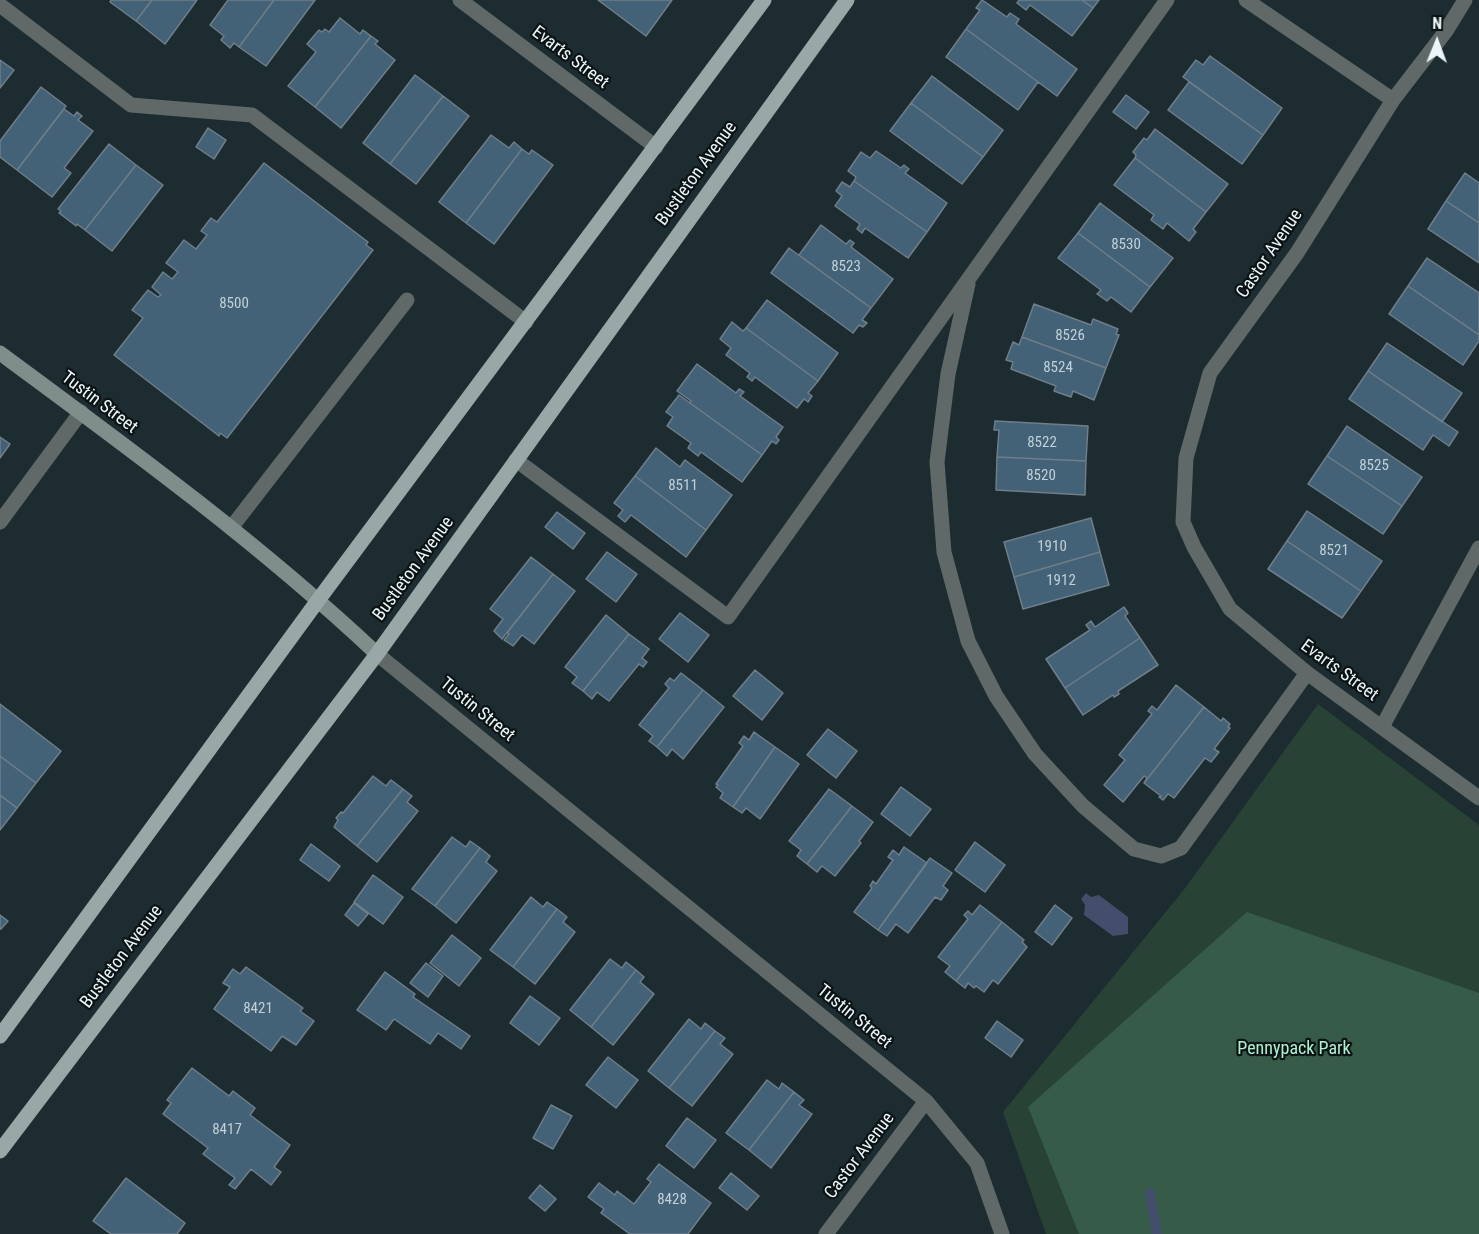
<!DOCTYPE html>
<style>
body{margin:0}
#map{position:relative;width:1479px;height:1234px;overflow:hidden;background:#1c2c30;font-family:"Roboto Condensed",sans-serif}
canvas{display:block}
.north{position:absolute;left:1407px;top:12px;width:60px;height:60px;-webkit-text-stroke:4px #0c1315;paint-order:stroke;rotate:1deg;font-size:16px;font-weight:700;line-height:24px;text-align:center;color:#ecf6f9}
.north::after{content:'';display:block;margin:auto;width:21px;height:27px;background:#ecf6f9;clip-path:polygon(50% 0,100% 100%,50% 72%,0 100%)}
</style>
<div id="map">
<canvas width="1479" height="1234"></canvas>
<div class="north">N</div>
</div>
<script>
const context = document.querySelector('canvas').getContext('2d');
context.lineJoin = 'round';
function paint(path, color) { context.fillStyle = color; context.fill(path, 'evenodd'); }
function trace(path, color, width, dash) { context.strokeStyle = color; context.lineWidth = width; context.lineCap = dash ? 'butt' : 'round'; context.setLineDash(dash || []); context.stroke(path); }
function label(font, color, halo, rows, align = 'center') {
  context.font = font + ' "Roboto Condensed",sans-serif'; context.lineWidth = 4.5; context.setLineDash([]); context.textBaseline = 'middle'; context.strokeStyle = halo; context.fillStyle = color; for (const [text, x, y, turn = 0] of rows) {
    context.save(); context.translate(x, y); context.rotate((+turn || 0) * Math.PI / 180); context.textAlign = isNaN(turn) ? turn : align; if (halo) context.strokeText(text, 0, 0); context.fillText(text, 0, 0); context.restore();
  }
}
paint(new Path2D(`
 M1318 704 1479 825V1234H1046L1003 1112 1186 887Z`), '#284336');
paint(new Path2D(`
 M1247 912 1479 993V1234H1079L1028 1107Z`), '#375b49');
paint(new Path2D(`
 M1086 893 1091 897 1099 895 1128 917V934L1113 936 1084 915 1085 905 1081 899Z`), '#424e6b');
trace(new Path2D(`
 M1150 1193 1157 1234`), '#424e6b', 10);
const building = new Path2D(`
 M111 0H152L136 21 110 2Z
 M152 0H197L165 44 136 21Z
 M228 0H274L239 47 234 43 230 48 221 40 224 36 210 25Z
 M274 0H315L266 66 239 47Z
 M598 0H672L646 36Z
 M982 0 1007 17 1010 13 1019 19 1016 24 1077 69 1057 96 966 29 980 10 976 8Z
 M1019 0H1082L1093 8 1072 36 1030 5 1026 10 1017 3Z
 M1082 0H1099L1093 8Z
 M340 18 360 34 363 30 371 36 315 107 288 86 316 52 307 44 319 30 322 32 325 29 329 32Z
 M966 29 1038 82 1018 110 946 57Z
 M371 36 378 41 375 44 395 60 341 128 315 107Z
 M1210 56 1282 108 1263 135 1183 77 1196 60 1203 65Z
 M0 60 14 70 0 88Z
 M415 75 443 96 390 164 363 143Z
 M932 76 1003 130 983 157 911 103Z
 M1189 82 1263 135 1242 164 1168 110Z
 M41 87 66 106 17 170 0 157V141Z
 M1126 95 1149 112 1136 129 1113 112Z
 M443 96 469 116 416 184 390 164Z
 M911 103 983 157 962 184 890 131Z
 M64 109 74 116 77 112 82 116 78 120 93 131 64 168 71 173 52 197 17 170Z
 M208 128 226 140 214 159 196 147Z
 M1155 129 1228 184 1206 212 1135 158 1136 155 1133 152 1144 138 1147 140Z
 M491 135 509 148 514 142 522 149 466 223 439 202Z
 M109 144 136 165 85 230 77 224 76 226 59 213 61 211 58 209Z
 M522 149 529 154 532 150 553 165 494 244 466 223Z
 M876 151 901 168 904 165 909 169 905 173 947 203 927 232 854 181 856 177 848 171 861 152 870 158Z
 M1135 158 1206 212 1193 229 1196 232 1189 241 1167 223 1163 229 1151 220 1154 215 1114 185Z
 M264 163 368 242 366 245 373 250 227 438 220 433 219 436 114 355 143 318 132 310 148 290 158 297 161 295 152 287 163 272 172 279 178 272 166 263 184 240 196 249 207 235 201 231 211 218 217 222Z
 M136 165 163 185 112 251 85 230Z
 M1465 173 1479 183V223L1446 201Z
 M854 181 927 232 908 258 865 228 862 233 857 229 860 224 835 206 842 196 836 191 842 182 850 187Z
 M1446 201 1479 223V263L1428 229Z
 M1100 203 1173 258 1150 287 1078 233Z
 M821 225 846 244 850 240 854 243 851 247 893 279 871 308 799 255Z
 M1078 233 1150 287 1131 312 1111 297 1107 301 1097 294 1101 290 1058 258Z
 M789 248 871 308 862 320 867 323 863 327 859 325 853 333 771 273Z
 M1427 258 1479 293V335L1408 286Z
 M1408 286 1479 335V341L1463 365 1389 314Z
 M767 300 838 353 818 381 746 328Z
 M1034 304 1091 325 1093 319 1118 329 1116 334 1119 335 1106 368 1022 337Z
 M732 322 743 331 746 328 818 381 808 393 812 396 808 402 804 399 797 408 755 377 752 381 747 377 750 373 726 355 731 348 720 339Z
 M1022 337 1106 368 1094 400 1073 391 1071 397 1054 391 1056 386 1011 369 1013 362 1006 360 1013 342 1019 345Z
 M1387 343 1462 393 1442 422 1368 371Z
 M697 364 736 393 739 389 744 392 740 396 783 427 776 437 779 440 776 444 772 441 762 455 690 403 691 401 677 391Z
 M1368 371 1458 432 1449 446 1433 435 1423 450 1349 399Z
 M679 395 762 455 742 482 701 452 698 456 688 448 691 443 667 426 673 417 666 412Z
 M995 421 1088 426 1086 461 997 457 999 430H994Z
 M1347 426 1422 477 1402 506 1327 456Z
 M0 437 10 444 0 458Z
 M656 448 680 467 685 460 732 495 706 530 635 476Z
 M1327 456 1402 506 1383 534 1308 484Z
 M997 457 1086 461 1085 495 996 490Z
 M635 476 706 530 686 557 631 515 625 522 618 516 623 510 614 503Z
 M1307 511 1382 561 1361 591 1287 541Z
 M557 512 585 533 573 549 545 527Z
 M1091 518 1100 552 1014 577 1004 542Z
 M1287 541 1361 591 1342 618 1268 569Z
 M607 552 637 574 616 602 586 579Z
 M1100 552 1109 585 1023 609 1014 577Z
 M531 557 553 574 502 639 494 631 503 619 490 609Z
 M553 574 575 591 534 644 522 635 513 646 504 640 509 634 507 633Z
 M1124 607 1128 613 1125 616 1140 638 1065 688 1046 659 1090 630 1086 625 1091 621 1095 627Z
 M680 613 709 635 688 662 659 639Z
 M606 615 629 634 583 691 572 683 577 677 565 667Z
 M629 634 649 649 642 658 647 662 643 667 639 664 609 701 597 692 592 699 583 691Z
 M1140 638 1158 665 1118 691 1119 694 1114 697 1113 695 1083 715 1065 688Z
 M755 670 783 693 762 720 733 696Z
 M681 673 703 690 657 747 649 741 653 736 639 725 669 688 665 684 670 678 674 681Z
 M1176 685 1204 707 1144 783 1147 778 1144 776 1123 802 1104 785 1125 760 1119 755 1152 714 1148 711 1152 706 1157 710Z
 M703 690 724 707 683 759 672 749 667 756 657 747Z
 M0 704 61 751 36 783 0 756Z
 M1204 707 1221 721 1223 718 1230 724 1228 727 1230 728 1214 749 1219 752 1211 762 1205 758 1174 798 1168 794 1163 800 1159 797 1161 796 1144 783Z
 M828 729 857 751 836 778 807 755Z
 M754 732 775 747 733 807 720 798 723 793 716 787 718 785 716 784 743 746 739 743 744 736 749 740Z
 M775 747 799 764 760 819 746 808 742 813 733 807Z
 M0 756 36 783 17 808 0 795Z
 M373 776 386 786 391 780 403 789 357 846 334 827 338 820 336 818 341 812 343 813Z
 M901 787 931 809 910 836 881 814Z
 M403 789 412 796 407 802 418 811 377 862 357 846Z
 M829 789 852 806 807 864 797 856 801 850 789 841Z
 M0 795 17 808 0 830Z
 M852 806 873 822 859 841 861 843 835 876 822 866 817 872 807 864Z
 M452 837 466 847 470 841 480 848 435 906 412 889Z
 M975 842 1005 865 985 892 955 870Z
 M311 844 340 866 329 881 300 860Z
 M904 847 927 863 878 930 854 912 872 888 870 886 873 881 876 884 893 860 888 857 893 850 899 855Z
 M480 848 490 856 486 862 497 871 456 923 435 906Z
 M930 858 952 873 943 886 948 890 941 900 935 897 908 933 896 924 887 936 878 930Z
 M373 875 403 897 383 924 354 902Z
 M531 897 543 907 547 902 557 909 513 967 490 950Z
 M354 903 368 914 358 926 345 915Z
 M980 905 1002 922 956 981 945 972 950 966 938 957 968 919 964 915 968 911 972 915Z
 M1055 905 1072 918 1052 945 1035 932Z
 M557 909 567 917 563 922 575 932 535 984 513 967Z
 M0 915 8 921 1 929H0Z
 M1002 922 1024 940 1022 942 1027 947 998 984 993 980 984 992 976 986 974 988 968 983 965 988 956 981Z
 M452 935 481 958 459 986 430 963Z
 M610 959 622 968 626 962 636 970 591 1027 570 1010Z
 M426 963 443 976 428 997 410 983Z
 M246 967 303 1008 300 1011 314 1021 296 1045 282 1036 271 1051 214 1009 230 987 223 983 233 969 240 974Z
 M636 970 644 977 640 982 654 994 613 1045 591 1027Z
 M385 972 415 994 413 997 470 1036 461 1049 438 1033 430 1044 394 1019 386 1030 357 1010Z
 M530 996 560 1018 539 1045 510 1023Z
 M689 1019 701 1029 705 1023 715 1031 669 1088 648 1071Z
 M997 1021 1023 1040 1011 1057 985 1038Z
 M715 1031 725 1038 720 1044 733 1054 692 1106 669 1088Z
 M608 1057 638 1080 616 1108 586 1085Z
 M192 1068 229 1096 233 1091 255 1108 250 1115 290 1145 274 1167 281 1172 271 1185 251 1169 235 1189 229 1185 235 1178 203 1154 208 1148 163 1114 171 1103 167 1100Z
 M767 1080 779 1089 782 1083 794 1092 749 1150 726 1133Z
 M794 1092 804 1100 799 1105 812 1114 771 1168 749 1150Z
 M551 1105 572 1116 553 1149 533 1138Z
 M687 1118 716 1140 694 1168 666 1146Z
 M659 1164 711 1203 688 1234H630L601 1213 604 1209 588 1197 599 1183 615 1195 617 1191 634 1204 651 1182 647 1179Z
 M731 1173 759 1196 747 1210 719 1188Z
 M126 1178 185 1223 177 1234H111L93 1221Z
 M540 1185 556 1199 545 1211 529 1198Z`);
paint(building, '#436177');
trace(building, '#6f7e88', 1.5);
trace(new Path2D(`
 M0 5 131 105 252 115 526 322
 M968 284 948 374 937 462 944 552 968 641 996 696 1035 754 1083 806 1134 849 1161 856 1181 848 1307 673
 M516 460 728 617 1167 0
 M0 522 81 412
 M231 528 407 300
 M1382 727 1479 548`), '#606968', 15);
trace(new Path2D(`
 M460 0 656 147
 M1246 0 1393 100
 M1465 0 1446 31 1393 100 1297 253 1210 373 1186 458 1183 522 1194 547 1230 609 1307 673 1479 798
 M377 654 926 1101 977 1163 1002 1234
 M826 1234 926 1101`), '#606968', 15);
trace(new Path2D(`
 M0 353C129 448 260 544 377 654`), '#7f8d8b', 15);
trace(new Path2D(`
 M0 1036 319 599 764 0
 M0 1151 377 654 847 0`), '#97a8a6', 15);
label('15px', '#c2d1d8', null, [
 ["8530",1126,245],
 ["8523",846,267],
 ["8500",234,304],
 ["8526",1070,336],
 ["8524",1058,368],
 ["8522",1042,443],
 ["8525",1374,466],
 ["8520",1041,476],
 ["8511",683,486],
 ["1910",1052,547],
 ["8521",1334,551],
 ["1912",1061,581],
 ["8421",258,1009],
 ["8417",227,1130],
 ["8428",672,1200]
]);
label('18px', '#ecf6f9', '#0c1315', [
 ["Evarts Street",570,58,37],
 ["Bustleton Avenue",697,174,-54],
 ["Castor Avenue",1270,254,-56],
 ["Tustin Street",99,403,37],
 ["Bustleton Avenue",414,569,-54],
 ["Evarts Street",1339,671,36],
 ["Tustin Street",477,710,39],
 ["Bustleton Avenue",122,957,-53],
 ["Tustin Street",854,1017,39],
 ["Castor Avenue",860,1156,-53]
]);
label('18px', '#aff1d0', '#0c1315', [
 ["Pennypack Park",1294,1049]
]);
</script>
